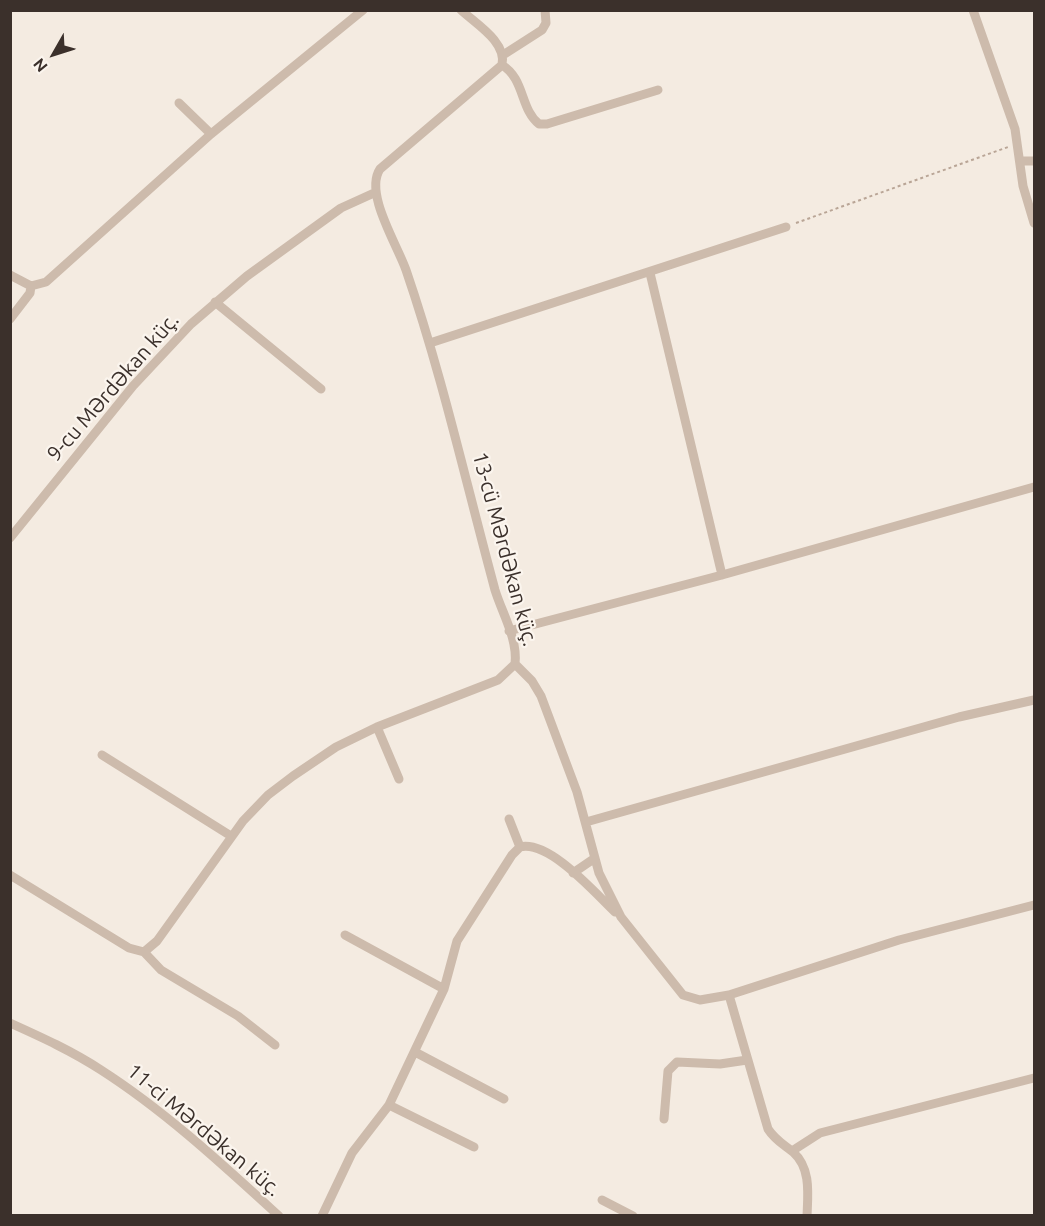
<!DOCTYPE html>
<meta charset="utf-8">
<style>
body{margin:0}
#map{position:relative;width:1045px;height:1226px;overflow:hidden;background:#f4ebe1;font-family:Ubuntu,sans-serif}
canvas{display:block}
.frame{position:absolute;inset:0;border:12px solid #3b302b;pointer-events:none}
.north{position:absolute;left:24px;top:24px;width:60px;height:60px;-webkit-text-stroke:4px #fbf5ee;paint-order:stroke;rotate:231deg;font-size:16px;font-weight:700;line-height:24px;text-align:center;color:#3b302b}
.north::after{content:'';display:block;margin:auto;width:21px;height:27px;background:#3b302b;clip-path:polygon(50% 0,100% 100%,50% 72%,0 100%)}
</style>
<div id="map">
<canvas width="1045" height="1226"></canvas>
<div class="frame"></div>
<div class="north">N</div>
</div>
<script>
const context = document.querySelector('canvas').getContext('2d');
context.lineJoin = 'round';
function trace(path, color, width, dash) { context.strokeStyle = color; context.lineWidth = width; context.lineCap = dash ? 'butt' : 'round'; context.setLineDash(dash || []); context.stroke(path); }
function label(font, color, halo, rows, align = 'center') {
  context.font = font + ' Ubuntu,sans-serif'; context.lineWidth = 4.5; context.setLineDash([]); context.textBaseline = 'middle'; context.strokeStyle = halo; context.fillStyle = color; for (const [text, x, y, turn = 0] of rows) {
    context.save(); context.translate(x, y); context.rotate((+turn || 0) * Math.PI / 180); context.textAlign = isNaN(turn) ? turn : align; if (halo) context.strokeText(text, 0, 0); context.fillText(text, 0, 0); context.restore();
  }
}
trace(new Path2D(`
 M796 223 1008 147`), '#b9a596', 2, [3, 3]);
trace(new Path2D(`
 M973 10 1015 129 1023 186 1034 223
 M503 55 542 30 546 23 545 10
 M502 65C525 79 520 109 539 124H547L658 90
 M179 103 211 134
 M1022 161H1034
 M650 273 722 575
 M10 275 31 286 46 282 211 134 363 10
 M215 302 321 389
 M10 319 30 293 31 286
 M430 343 786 227
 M10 538 133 386 191 324 247 276 341 208 374 193
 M509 631 722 575 1034 487
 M515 664 532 681 541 696 577 792 599 873 621 917 683 995 700 1000 729 995 768 1129C775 1140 783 1144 793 1152 811 1168 808 1193 807 1216
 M377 727 399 779
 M102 755 231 836
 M509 819 520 847
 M586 822 959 717 1034 700
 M573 873 595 858
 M10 875 129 948 144 952 157 941 243 821 268 795 293 776 336 747 377 727 498 680 515 664C518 639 502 613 495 590 466 483 442 375 406 270 397 244 364 193 380 169L502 65C507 42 476 24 461 10
 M345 935 444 989
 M144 952 161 970 238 1016 275 1045
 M729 995 899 940 1034 905
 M10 1023C41 1037 72 1051 101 1070 165 1111 222 1164 279 1216
 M415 1052 504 1099
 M389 1105 474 1147
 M664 1119 668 1071 677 1062 720 1064 747 1060
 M792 1151 820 1133 1034 1078
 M602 1200 633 1216
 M322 1216 352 1153 389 1105 444 989 457 941 512 855 520 847C549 840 594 892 615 912`), '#cdbbac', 9);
label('21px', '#3b302b', '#fbf5ee', [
 ["9-cu Mərdəkan küç.",113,387,-49],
 ["13-cü Mərdəkan küç.",505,549,75],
 ["11-ci Mərdəkan küç.",204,1130,40]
]);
</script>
